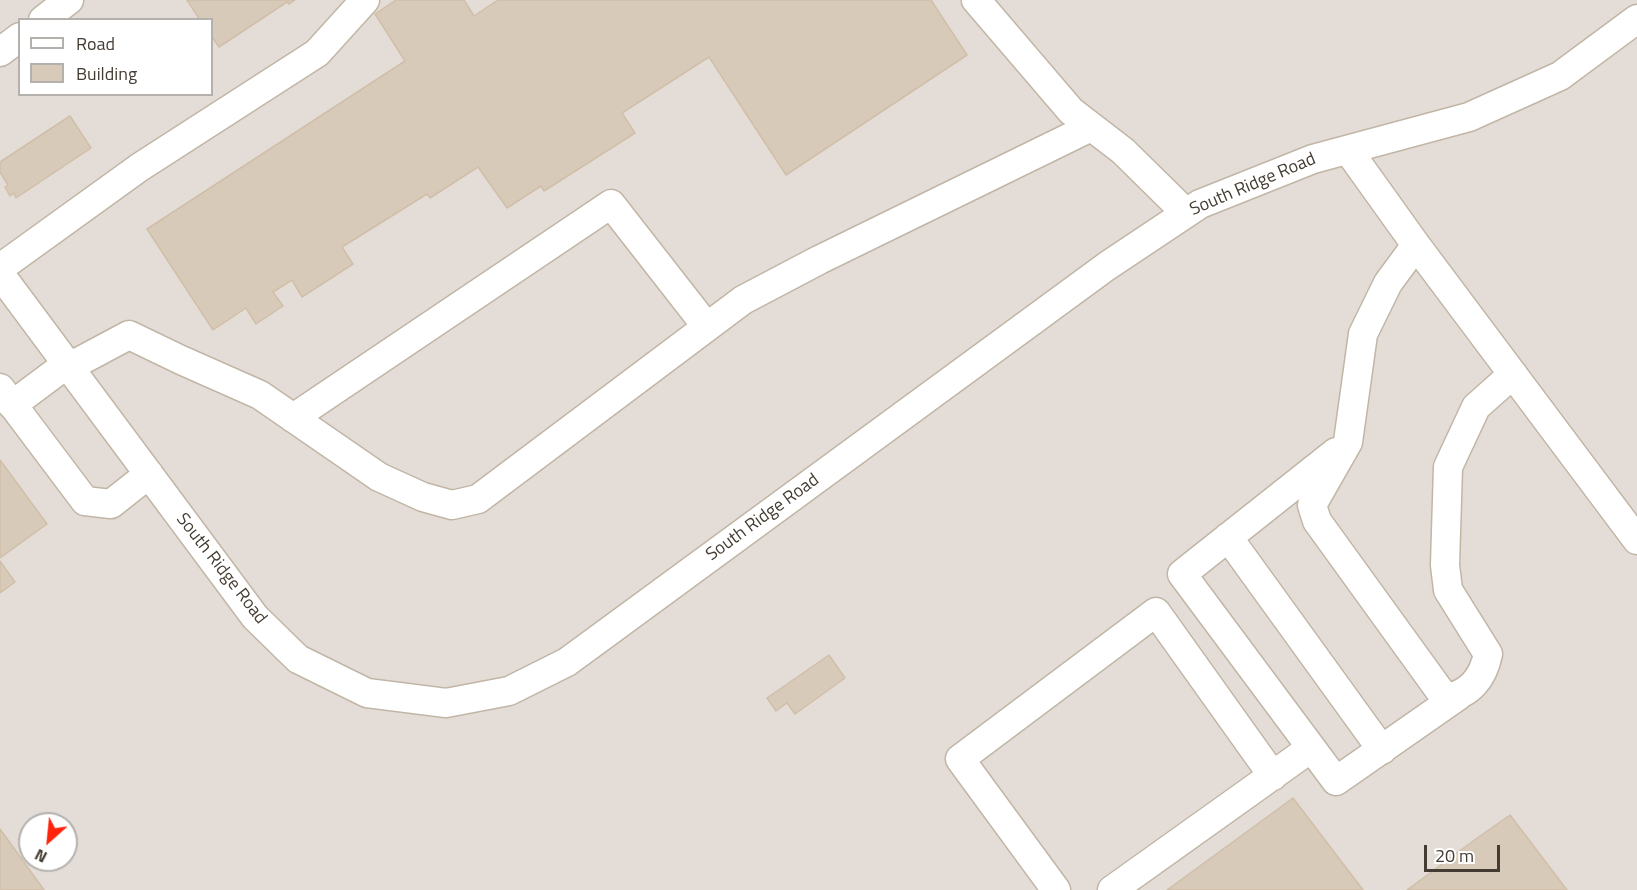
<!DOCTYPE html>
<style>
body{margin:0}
#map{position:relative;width:1637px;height:890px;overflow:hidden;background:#f2ece1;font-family:"Titillium Web",sans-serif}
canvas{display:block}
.legend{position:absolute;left:18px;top:18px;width:195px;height:78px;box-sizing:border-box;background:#fff;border:2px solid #b4b1ad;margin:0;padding:8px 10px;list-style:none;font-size:18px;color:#443c32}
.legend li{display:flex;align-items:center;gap:12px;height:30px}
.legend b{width:30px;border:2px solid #b4b1ad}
.north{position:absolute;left:18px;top:812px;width:60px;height:60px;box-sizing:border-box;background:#fff;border:2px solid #b4b1ad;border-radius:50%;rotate:207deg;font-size:16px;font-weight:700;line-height:24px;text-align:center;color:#443c32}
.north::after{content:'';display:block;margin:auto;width:21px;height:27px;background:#ff240b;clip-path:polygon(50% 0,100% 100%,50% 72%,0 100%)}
.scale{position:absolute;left:1424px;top:845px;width:76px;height:27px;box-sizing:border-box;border:3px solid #443c32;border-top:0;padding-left:8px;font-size:18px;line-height:21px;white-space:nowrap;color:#443c32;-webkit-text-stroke:4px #fff;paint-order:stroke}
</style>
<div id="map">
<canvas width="1637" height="890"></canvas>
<ul class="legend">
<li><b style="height:8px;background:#fff"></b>Road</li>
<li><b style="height:16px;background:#d8cab9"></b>Building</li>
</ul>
<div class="north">N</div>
<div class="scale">20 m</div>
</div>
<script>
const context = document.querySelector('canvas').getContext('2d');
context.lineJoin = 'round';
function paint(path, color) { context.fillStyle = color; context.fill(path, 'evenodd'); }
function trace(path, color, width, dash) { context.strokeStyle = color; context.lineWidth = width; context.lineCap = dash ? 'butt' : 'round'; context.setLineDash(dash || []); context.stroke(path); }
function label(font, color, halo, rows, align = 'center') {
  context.font = font + ' "Titillium Web",sans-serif'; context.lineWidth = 4.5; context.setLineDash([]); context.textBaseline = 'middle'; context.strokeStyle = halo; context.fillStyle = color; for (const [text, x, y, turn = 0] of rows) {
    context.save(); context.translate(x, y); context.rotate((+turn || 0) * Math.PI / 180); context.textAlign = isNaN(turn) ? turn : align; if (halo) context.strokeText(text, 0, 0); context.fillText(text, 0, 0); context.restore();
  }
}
paint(new Path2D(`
 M0 0H1637V890H0ZM20 20H212V94H20ZM30 824H66V860H30Z`), '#e4ddd7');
const building = new Path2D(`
 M187 0H295L289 4 287 2 219 47 212 37V20H200Z
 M396 0H464L474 16 498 0H931L967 55 786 175 709 57 622 113 635 133 544 191 541 186 507 208 478 167 430 198 427 194 342 247 353 264 302 297 292 280 273 292 283 306 256 324 246 308 213 330 147 229 405 61 375 14Z
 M70 116 91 148 16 198 14 193 10 196 5 187 8 185 0 172V162Z
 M0 460 47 524 0 558Z
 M0 561 15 582 0 593Z
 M829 655 845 678 795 714 787 703 776 711 767 698Z
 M1293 798 1363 890H1167Z
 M1510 815 1567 890H1407L1473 841Z
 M0 829 44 890H0Z`);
paint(building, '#d8cab9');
trace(building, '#d0bfa8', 1.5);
const minor = new Path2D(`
 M976 0 1071 111 1123 151 1186 213
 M43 20 69 0
 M0 52 20 37
 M1348 150 1416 245 1637 540
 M1416 245 1388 283 1363 334 1348 442 1312 505 1317 521 1445 698C1470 695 1483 678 1488 654L1448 590 1445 565 1448 467 1476 407 1513 374
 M0 268 140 167 317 53 365 0
 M0 274 255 617 298 659 367 693 446 703 509 691 567 662 1107 266 1200 204 1313 159 1469 117 1560 76 1637 19
 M69 367 129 335 181 360 260 395 379 477 423 497 452 505 478 499 743 300 819 260 1091 127
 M0 388 85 501 111 504 149 474
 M12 405 67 364
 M293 418 611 204 707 327
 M1336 452 1182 574 1336 781 1458 696
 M1228 537 1382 750
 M1056 890 960 759 1156 612 1273 776
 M1112 890 1311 748`);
trace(minor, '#c1b6a6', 31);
trace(minor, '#fff', 28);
label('18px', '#443c32', '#fff', [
 ["South Ridge Road",1253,185,-23],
 ["South Ridge Road",763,518,-36],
 ["South Ridge Road",221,569,52]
]);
</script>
